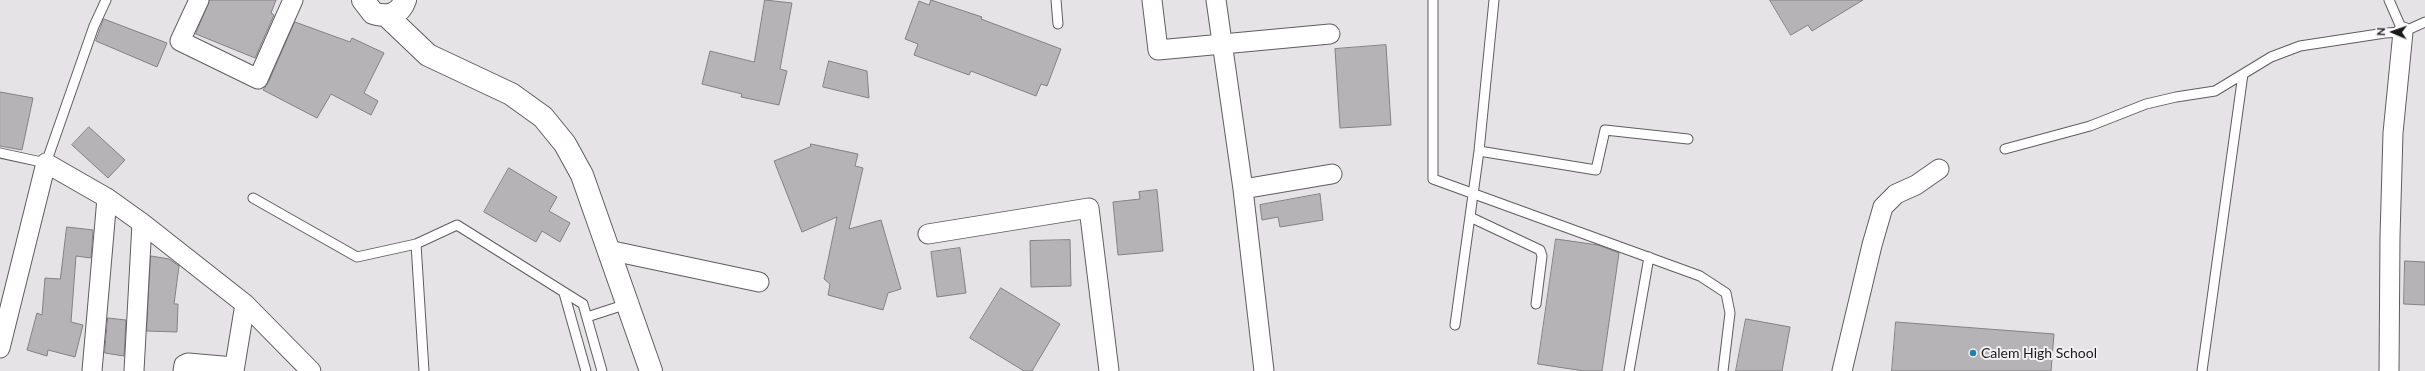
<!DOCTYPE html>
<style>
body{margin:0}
#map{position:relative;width:2425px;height:371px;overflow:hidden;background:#e6e3e6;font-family:Lato,sans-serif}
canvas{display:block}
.north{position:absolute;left:2373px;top:12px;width:40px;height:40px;-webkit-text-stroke:3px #f3f0f3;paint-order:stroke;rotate:272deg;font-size:11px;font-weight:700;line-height:16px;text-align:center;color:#1b1a1b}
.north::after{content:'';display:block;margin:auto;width:14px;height:18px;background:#1b1a1b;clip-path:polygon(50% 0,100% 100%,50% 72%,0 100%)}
</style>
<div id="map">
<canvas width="2425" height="371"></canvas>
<div class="north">N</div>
</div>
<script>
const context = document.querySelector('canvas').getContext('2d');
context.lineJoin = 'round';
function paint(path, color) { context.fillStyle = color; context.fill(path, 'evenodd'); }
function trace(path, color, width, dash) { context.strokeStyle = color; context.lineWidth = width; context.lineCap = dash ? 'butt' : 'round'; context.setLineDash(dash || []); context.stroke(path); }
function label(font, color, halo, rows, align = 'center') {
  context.font = font + ' Lato,sans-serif'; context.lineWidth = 4; context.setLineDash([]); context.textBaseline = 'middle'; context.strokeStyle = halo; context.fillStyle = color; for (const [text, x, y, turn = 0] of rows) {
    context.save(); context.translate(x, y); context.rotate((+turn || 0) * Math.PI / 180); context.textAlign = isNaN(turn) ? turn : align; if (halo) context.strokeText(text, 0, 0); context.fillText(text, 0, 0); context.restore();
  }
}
const building = new Path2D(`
 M210 0H276L271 13 274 15 255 58 196 34Z
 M765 0 792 3 780 69 787 71 779 105 741 97 742 94 702 84 710 51 754 62Z
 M931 0 982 17 981 19 1061 49 1047 86 1041 84 1036 96 971 71 969 75 914 55 918 44 905 39 919 1 929 5Z
 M1770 0H1863L1812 31 1808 25 1791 35Z
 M104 19 167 43 157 67 96 41Z
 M295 22 350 42 352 38 384 53 364 93 378 101 371 115 331 94 317 118 263 90 268 83Z
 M1386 45 1391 125 1340 128 1335 49Z
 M829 61 867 71 869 98 823 87Z
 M0 92 33 98 22 150 0 146Z
 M89 127 125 160 108 178 72 145Z
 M811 144 858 154 855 166 863 168 849 229 881 220 901 289 888 293 883 310 828 295 830 284 824 279 837 217 802 232 774 161 810 147Z
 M509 168 557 197 549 211 570 223 560 242 542 231 536 242 484 212Z
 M1157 190 1163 251 1118 255 1113 202 1140 199 1139 192Z
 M1320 194 1323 220 1280 227 1278 217 1262 220 1260 205Z
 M67 227 93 230 91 258 76 256 71 322 83 325 75 357 48 350 47 356 27 350 37 313 42 315 45 278 60 279Z
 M1556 239 1598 245 1619 253 1602 371H1584L1538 364Z
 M1070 240 1071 286 1031 287 1030 241Z
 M960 248 966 293 937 297 931 252Z
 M151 256 169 259 179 266 174 304H178L177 332 147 331Z
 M2405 261 2425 262V305L2404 304Z
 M1001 288 1060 324 1032 371H1024L970 338Z
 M108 318 126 320 124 356 105 353Z
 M1746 319 1790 327 1782 371H1736Z
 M1896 322 2054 334 2051 371H1892Z`);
paint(building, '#b5b3b6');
trace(building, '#838184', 1);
const service = new Path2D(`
 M1056 0 1058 24
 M1433 0V179L1700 276 1726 293 1730 313 1723 371
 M2389 0 2403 32
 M2005 149 2090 126 2146 104 2176 97 2215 91 2271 57 2300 46 2385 33 2403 32 2425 22
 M1479 151 1596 170 1605 130 1688 139
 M0 153 46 163 94 26 106 0
 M253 198 357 257 416 244 457 225 583 304 602 371
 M1470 217 1540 250 1542 256 1536 304
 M416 244 424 371
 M564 293 586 371
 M587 317 627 304
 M1455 325 1479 151 1494 0
 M1629 371 1649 257
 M2202 371 2243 74`);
const minor = new Path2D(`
 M199 0 180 41 258 79 293 0
 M1152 0 1158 50 1330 34
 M1216 0 1243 189 1264 371
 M1243 189 1332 174
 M928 234 1089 208 1109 371
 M608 250 759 282
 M0 348 46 163 107 198 142 223 245 304 311 371
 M92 371 107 198
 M134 371 142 223
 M183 371 184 365 188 363 234 367
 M234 371 245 304
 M1842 371 1872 245 1883 207 1896 194 1916 185 1939 169
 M2389 371 2390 237 2393 133 2403 32`);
const secondary = new Path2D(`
 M363 0 373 13C387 18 400 15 405 0
 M387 16 428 55 511 94 543 117 565 144 582 175 651 371`);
trace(service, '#5f5d5f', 11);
trace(minor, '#5f5d5f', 21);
trace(secondary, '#5f5d5f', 24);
trace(service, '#fff', 9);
trace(minor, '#fff', 19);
trace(secondary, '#fff', 22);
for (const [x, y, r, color] of [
 [1973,353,4,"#1d83ad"]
]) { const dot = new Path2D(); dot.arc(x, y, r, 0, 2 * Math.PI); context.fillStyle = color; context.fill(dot); trace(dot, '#f3f0f3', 1.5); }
label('14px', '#1b1a1b', '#f3f0f3', [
 ["Calem High School",1981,353]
], 'left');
</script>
